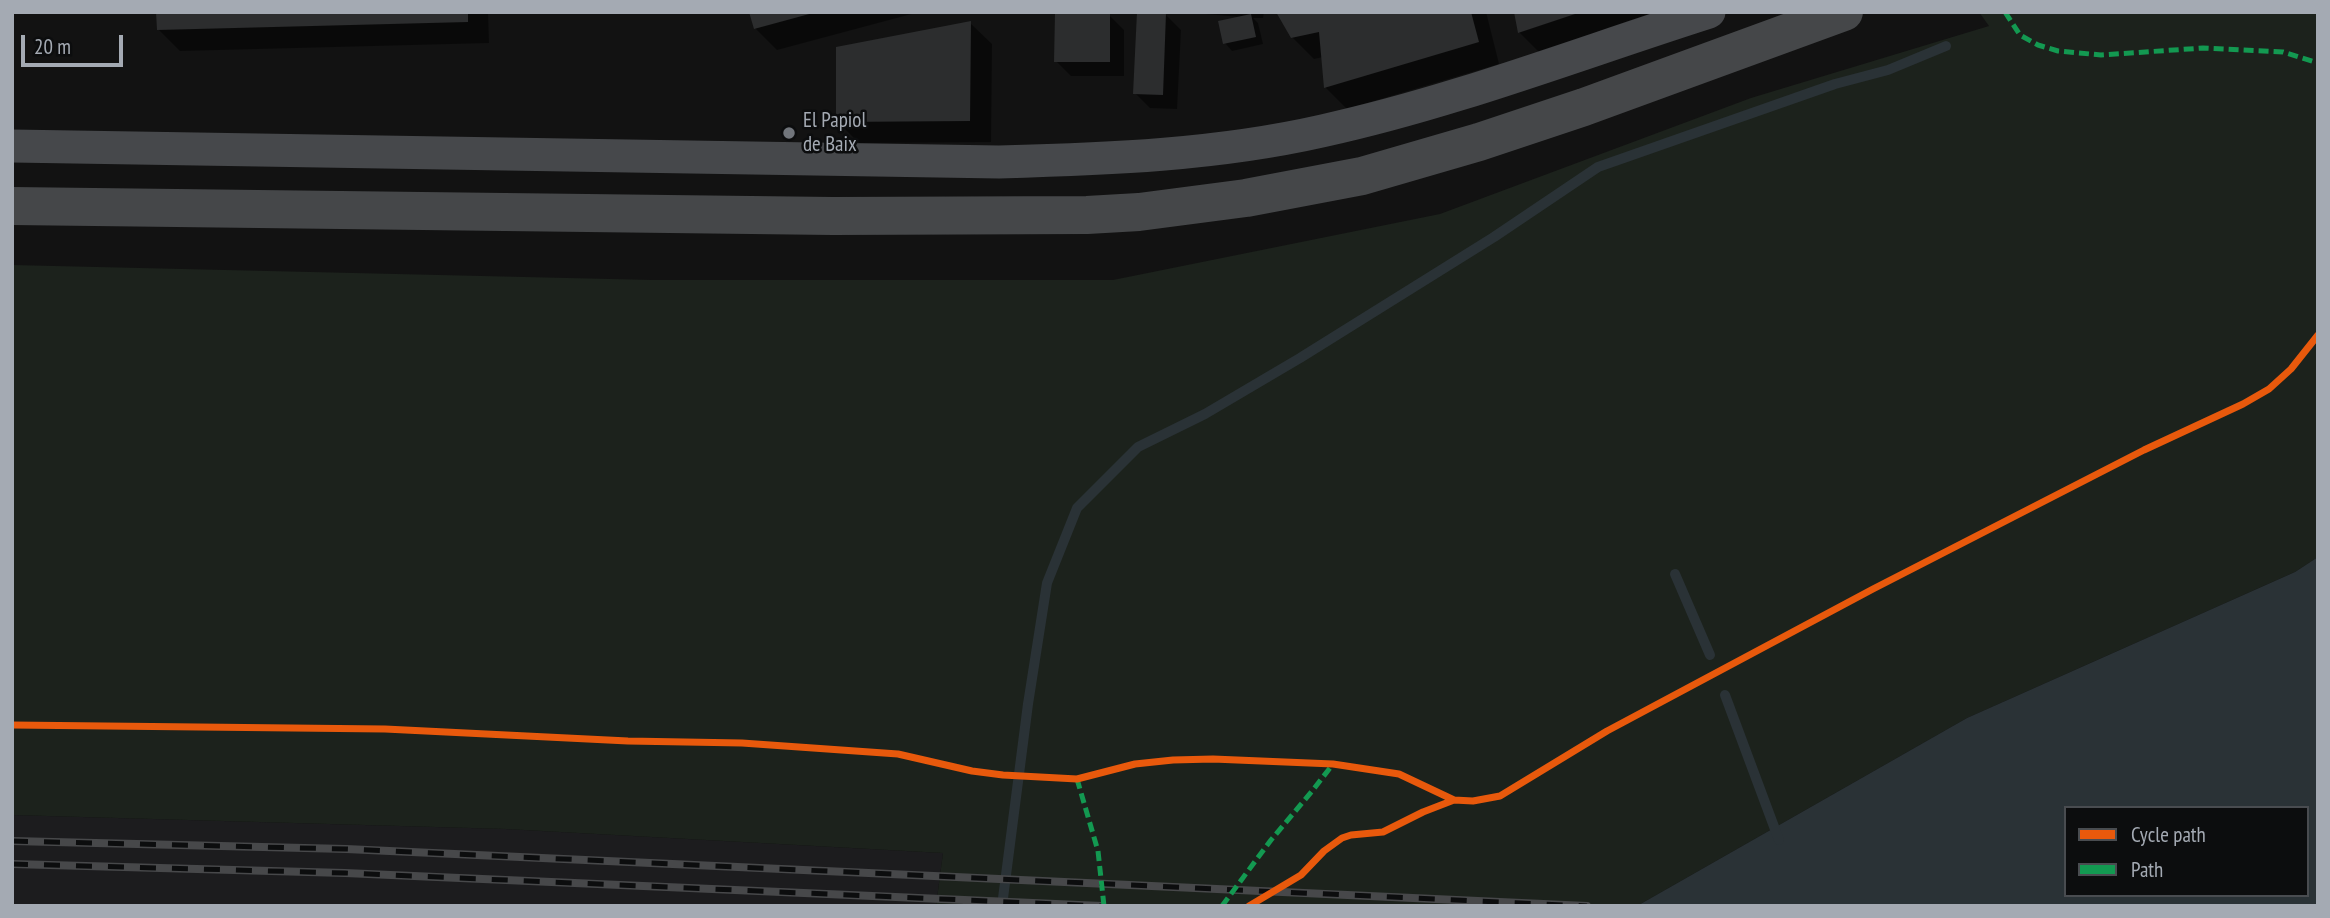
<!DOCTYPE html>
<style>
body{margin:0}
#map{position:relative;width:2330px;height:918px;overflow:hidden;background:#121212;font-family:"PT Sans Narrow",sans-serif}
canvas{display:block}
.frame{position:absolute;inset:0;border:14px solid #a4aab3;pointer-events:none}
.legend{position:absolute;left:2064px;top:806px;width:245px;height:91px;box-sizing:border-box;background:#0c0d0e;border:2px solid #494c50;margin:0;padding:9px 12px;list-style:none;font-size:21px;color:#a4aab3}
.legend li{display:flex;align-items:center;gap:14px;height:35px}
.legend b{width:35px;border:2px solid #494c50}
.scale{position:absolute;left:21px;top:35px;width:102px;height:32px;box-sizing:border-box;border:4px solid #a4aab3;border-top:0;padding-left:9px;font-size:21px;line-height:24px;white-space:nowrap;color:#a4aab3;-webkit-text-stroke:5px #0c0d0e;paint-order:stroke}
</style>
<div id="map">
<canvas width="2330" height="918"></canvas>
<div class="frame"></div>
<ul class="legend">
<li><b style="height:9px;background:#e8590c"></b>Cycle path</li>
<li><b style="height:9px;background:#139951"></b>Path</li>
</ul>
<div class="scale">20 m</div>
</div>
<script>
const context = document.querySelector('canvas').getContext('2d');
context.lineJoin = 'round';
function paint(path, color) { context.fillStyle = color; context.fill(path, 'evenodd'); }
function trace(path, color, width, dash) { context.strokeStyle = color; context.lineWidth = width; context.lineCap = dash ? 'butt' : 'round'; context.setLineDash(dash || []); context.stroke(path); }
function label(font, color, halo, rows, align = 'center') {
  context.font = font + ' "PT Sans Narrow",sans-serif'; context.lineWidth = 5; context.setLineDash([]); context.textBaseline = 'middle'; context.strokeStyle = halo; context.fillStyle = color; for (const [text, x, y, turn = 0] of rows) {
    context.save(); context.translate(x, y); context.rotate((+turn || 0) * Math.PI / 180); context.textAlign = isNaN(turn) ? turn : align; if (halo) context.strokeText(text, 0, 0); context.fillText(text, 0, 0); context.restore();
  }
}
paint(new Path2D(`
 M12 815 506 829 943 853 936 906H12Z`), '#1c1c1e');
paint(new Path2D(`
 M1979 12H2318V557L2295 572 1967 718 1637 906H936L943 853 506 829 12 815V265L653 280H1113L1440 214 1751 98 1989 26Z`), '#1c221c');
paint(new Path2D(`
 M2318 557V906H1637L1967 718 2295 572ZM2066 808H2307V895H2066Z`), '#2a3236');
paint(new Path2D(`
 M158 12H488L489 43 180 51 159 30Z
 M751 12H919L777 50 755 28Z
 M1182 12H1264L1263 18H1253L1258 23 1263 44 1232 51 1225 43 1241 17Z
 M1278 12H1486L1499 64 1347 109 1326 88 1323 57 1314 59 1292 37Z
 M1515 12H1663L1541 54 1519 32Z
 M1109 15 1124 30V76H1071L1056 61Z
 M1166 15 1181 30 1177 109 1150 108 1135 93Z
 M970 23 992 44 991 142 859 143 838 122Z`), '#0007');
trace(new Path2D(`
 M1675 574 1710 655
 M1725 695 1779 840
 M1002 906 1028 704 1047 583 1077 508 1138 447 1205 414 1300 358 1494 237 1598 167 1835 84 1888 70 1946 46`), '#2a3236', 10);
paint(new Path2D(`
 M156 12H468V22L157 30Z
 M749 12H813V13L754 29Z
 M1137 12 1166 13 1163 95 1133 94Z
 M1276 12H1471L1479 42 1324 88 1319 32 1291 38Z
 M1514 12H1578V13L1518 33Z
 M1055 13H1110V62H1054Z
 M1251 14 1256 37 1223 44 1218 21Z
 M971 21 970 121 836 122V47Z`), '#2c2d2e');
trace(new Path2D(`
 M12 146 999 162C1108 159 1216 155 1322 131 1454 102 1580 53 1709 12`), '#46484b', 33);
trace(new Path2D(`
 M12 206 833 216 1087 215 1139 212 1246 198 1362 176 1479 142 1584 107 1844 12`), '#454749', 38);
const rail = new Path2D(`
 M12 841 346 849 1587 906
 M12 864 345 873 1102 906`);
trace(rail, '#47484a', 8);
trace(rail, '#0c0d0e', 5, [16]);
trace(new Path2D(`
 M2005 12 2020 35 2038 45 2058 51 2101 55 2203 48 2283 52 2318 63
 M1077 779 1098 851 1104 906
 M1222 906 1271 840 1313 790 1333 764`), '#139951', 5, [10, 5]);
trace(new Path2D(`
 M12 725 385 729 628 741 742 743 898 754 972 771 1003 775 1077 779 1135 764 1173 760 1213 759 1333 764 1399 774 1454 800 1473 801 1500 796 1607 731 1873 589 2144 450 2243 404 2269 389 2291 369 2318 335
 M1249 906 1301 875 1324 851 1342 838 1351 835 1383 832 1423 812 1454 800`), '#e8590c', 7);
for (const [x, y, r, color] of [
 [789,133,7,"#71757b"]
]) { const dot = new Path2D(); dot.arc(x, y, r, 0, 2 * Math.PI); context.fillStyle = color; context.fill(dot); trace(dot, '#0c0d0e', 2.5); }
label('21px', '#a4aab3', '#0c0d0e', [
 ["El Papiol",803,121],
 ["de Baix",803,145]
], 'left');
</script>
